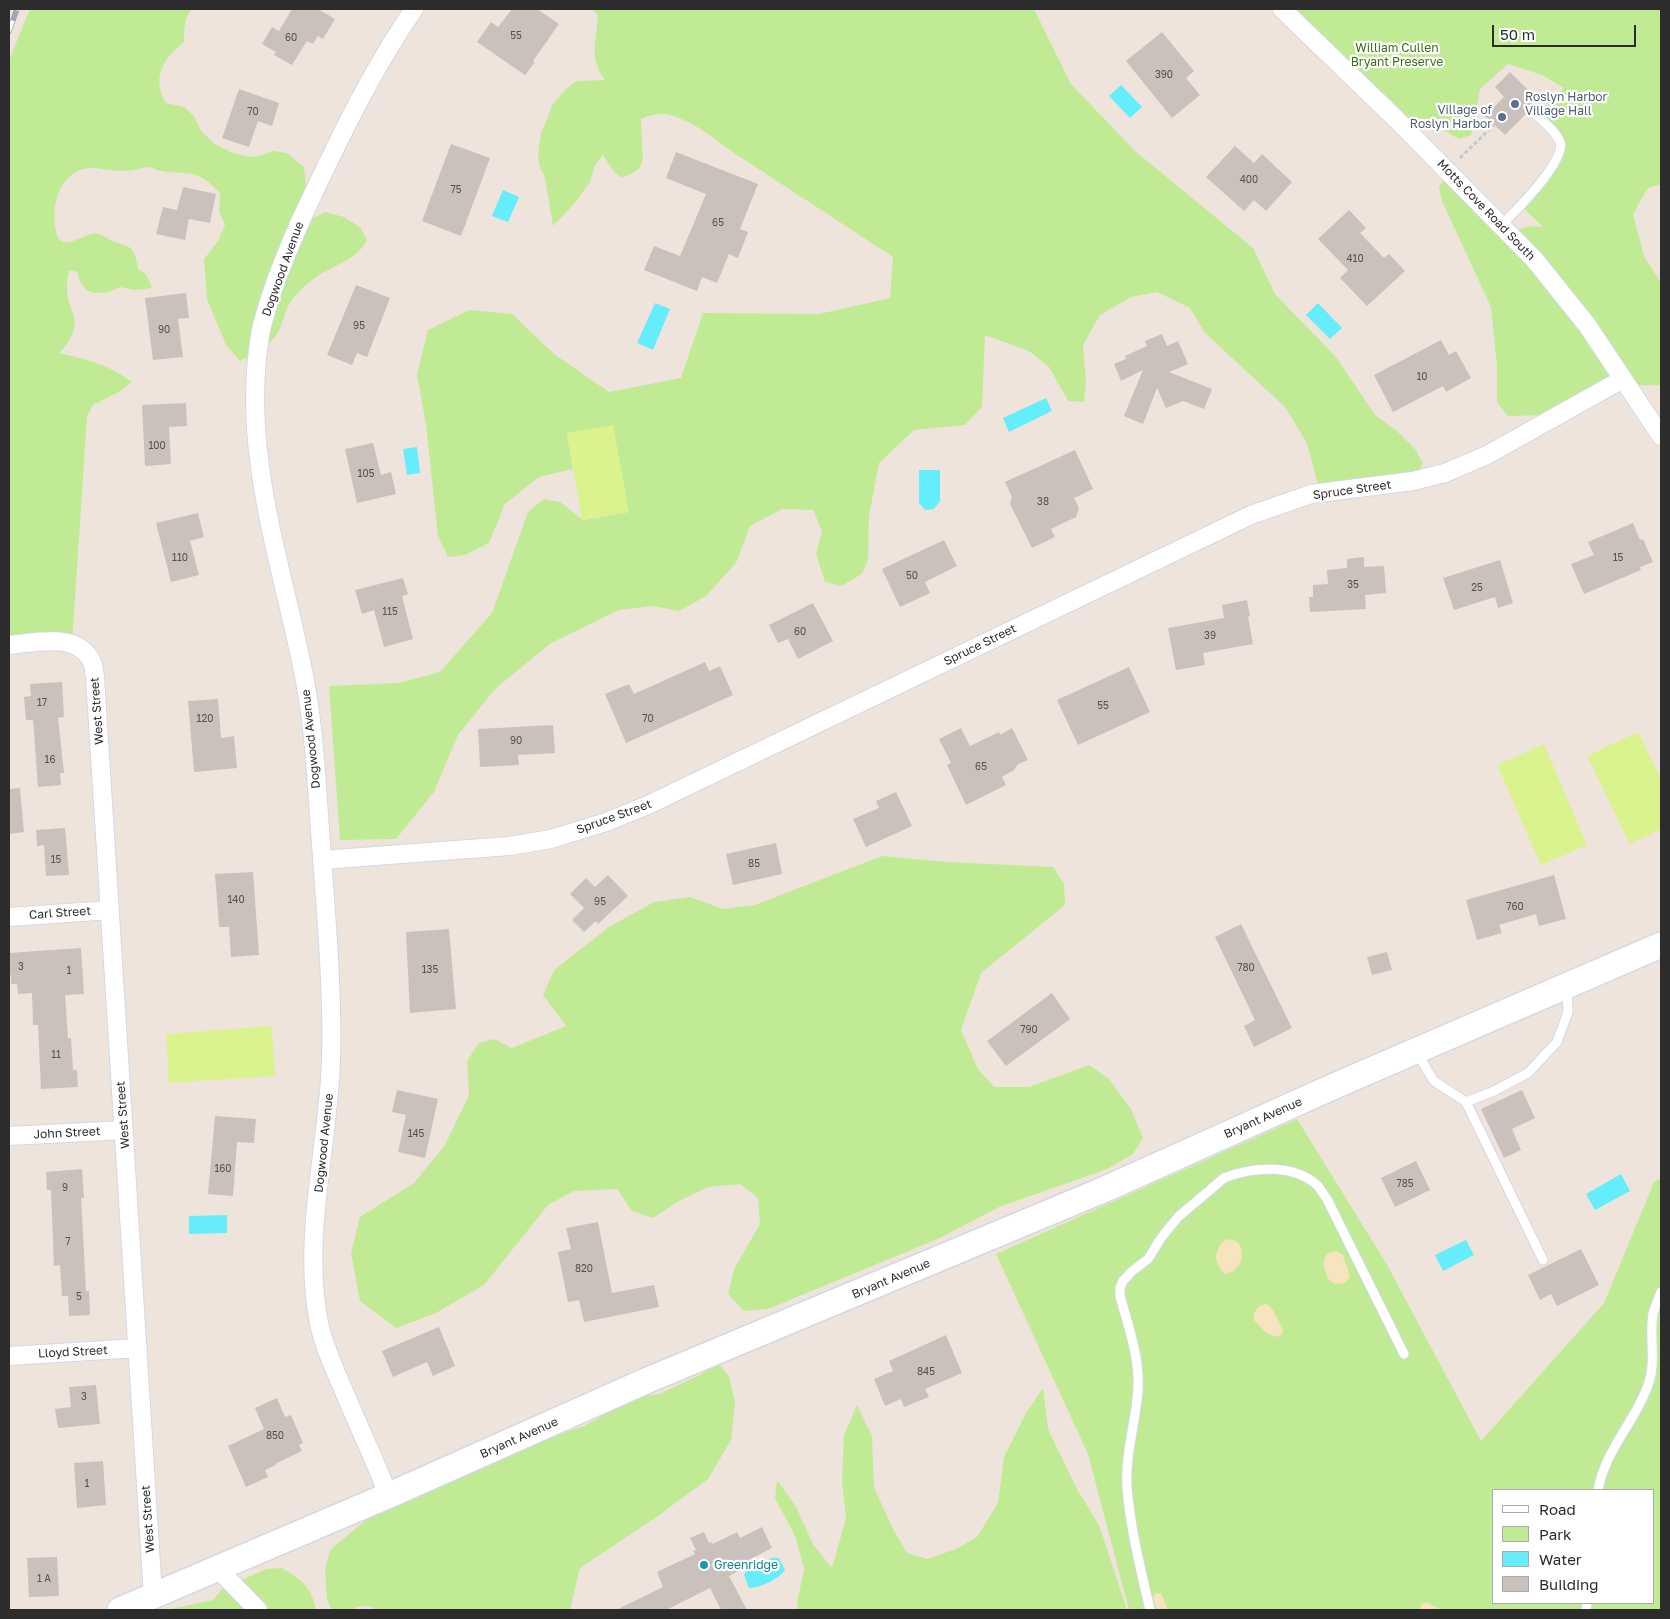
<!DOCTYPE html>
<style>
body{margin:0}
#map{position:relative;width:1670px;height:1619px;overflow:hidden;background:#efe4dc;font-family:"Golos Text",sans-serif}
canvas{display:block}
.frame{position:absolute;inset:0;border:10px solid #2c2c2c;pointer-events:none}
.legend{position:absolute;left:1492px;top:1489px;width:162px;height:115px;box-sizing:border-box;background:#fff;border:1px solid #ababab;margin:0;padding:6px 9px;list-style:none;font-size:15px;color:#2c2c2c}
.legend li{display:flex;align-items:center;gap:10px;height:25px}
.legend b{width:25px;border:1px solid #ababab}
.scale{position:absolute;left:1492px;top:25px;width:144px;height:22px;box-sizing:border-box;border:2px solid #2c2c2c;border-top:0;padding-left:6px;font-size:15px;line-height:18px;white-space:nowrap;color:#2c2c2c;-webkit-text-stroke:4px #fff;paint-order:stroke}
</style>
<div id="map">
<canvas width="1670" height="1619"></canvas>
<div class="frame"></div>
<ul class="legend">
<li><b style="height:6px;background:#fff"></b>Road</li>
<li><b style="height:14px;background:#c0eb94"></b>Park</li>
<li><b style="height:14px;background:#65edfb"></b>Water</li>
<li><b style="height:14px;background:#cac1bc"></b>Building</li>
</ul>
<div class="scale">50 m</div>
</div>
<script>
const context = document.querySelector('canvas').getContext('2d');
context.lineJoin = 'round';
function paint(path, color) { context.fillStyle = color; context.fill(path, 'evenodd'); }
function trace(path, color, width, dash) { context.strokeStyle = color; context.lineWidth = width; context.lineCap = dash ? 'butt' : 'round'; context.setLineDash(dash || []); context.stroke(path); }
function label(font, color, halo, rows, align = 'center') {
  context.font = font + ' "Golos Text",sans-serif'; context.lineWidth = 4.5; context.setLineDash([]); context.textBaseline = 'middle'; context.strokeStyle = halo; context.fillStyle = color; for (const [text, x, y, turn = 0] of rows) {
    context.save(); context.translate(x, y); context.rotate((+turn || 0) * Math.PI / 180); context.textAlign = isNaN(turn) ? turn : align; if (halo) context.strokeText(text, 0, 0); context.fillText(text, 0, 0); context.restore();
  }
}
paint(new Path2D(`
 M30 9H192C184 17 184 31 184 42 163 59 151 77 166 103L184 107 194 116 201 131 215 144 233 153 251 157 262 155 273 151 287 153 304 167 306 187 300 206 290 219 284 241 309 220 325 212 344 217 360 227 367 240C357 260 336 264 318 276 311 280 304 287 298 293 286 304 285 317 279 330 272 346 254 353 240 361L226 345 207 299 204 259 218 241 225 225 219 212 220 193C197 169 192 175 162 171 157 171 153 167 148 167 140 168 133 171 125 171 115 171 105 169 95 168 63 167 52 198 55 225 58 255 76 238 91 234 98 232 103 236 109 239 128 249 134 241 138 269L146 274 152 288 135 290 120 287 109 292 94 293 86 290 81 284 77 272 69 270C67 280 66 288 68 298 69 304 73 311 74 317 77 331 68 344 59 353 87 359 109 365 132 382L119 392 93 405 87 416 72 644 9 645V60Z
 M592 9H1034L1071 84 1135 151 1253 248 1275 294 1336 357 1375 415 1398 432 1416 450 1423 464 1413 481 1320 493 1307 443 1285 407 1205 333 1190 308 1157 292 1131 297 1100 315 1083 345 1086 382 1084 402 1068 401 1049 367 1029 351 985 335 982 407 965 425 914 430 879 463 869 516 868 559 862 574 841 586 825 582 816 554 822 531 813 510 782 509 750 526 736 563 706 596 679 611 653 606 619 610 551 643 495 689 458 735 434 792 396 839 340 840 329 686 398 683 440 672 492 613 528 512 544 499 560 502 583 520 629 512 567 434 573 469 539 477 505 504 489 543 465 555 448 557 438 536 426 425 417 374 428 330 469 310 512 314 554 354 609 392 681 378 703 313 819 314 890 298 893 257 728 149C712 136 686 117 665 114 657 113 648 116 641 119 642 128 641 137 642 146 645 167 640 170 622 178L615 173 603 155 595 165 590 182 574 204 553 226 545 178 539 165 538 154 541 133 553 104 567 88 577 81 605 80C588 57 597 40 598 15Z
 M1282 9H1661V184L1648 188 1633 214 1644 256 1661 283V387L1659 385 1618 386 1543 415 1508 416 1497 402V366L1491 307 1442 201 1439 188 1442 182 1451 181 1501 225 1519 229 1533 226 1543 227 1521 206 1561 149 1537 116 1564 88 1542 75 1508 64 1480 89 1471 135 1459 139 1445 131 1433 118 1422 129H1411Z
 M882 856 947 862 1053 867 1064 884 1065 905 981 973 961 1030 978 1069 994 1087H1029L1089 1065 1109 1079 1131 1109 1143 1138 1133 1154 1107 1169 999 1207 940 1238 768 1309 744 1311 728 1294 734 1269 760 1224 758 1198 740 1184 708 1187 679 1201 653 1218 632 1211 617 1189 574 1191 548 1205 484 1285 436 1313 396 1328 360 1301 351 1253 360 1217 414 1183 445 1145 469 1095 467 1061 479 1043 494 1039 512 1048 566 1026 543 995 554 970 609 927 654 902 690 897 723 909 755 905Z
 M1297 1119 1386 1263 1481 1441 1604 1303 1654 1182 1661 1178V1610H1129L1088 1454 996 1254ZM1494 1490H1654V1603H1494Z
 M717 1362 729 1376 735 1402 731 1440 708 1479 658 1516 580 1568 570 1610H378L367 1606 356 1607 352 1610H332L327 1600 325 1569 330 1550 367 1519 410 1493 503 1452 584 1426 634 1397 659 1394 700 1375Z
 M1043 1388 1048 1429 1077 1489 1099 1525 1127 1610H798L797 1603 804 1569 796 1538 775 1498 777 1480 796 1507 813 1544 832 1568 846 1518 842 1482 844 1435 857 1405 872 1436 874 1487 892 1527 907 1553 927 1559 956 1549 977 1537 998 1503 1004 1457 1026 1413Z
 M282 1568C302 1581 311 1585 316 1610H166L213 1600 222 1589 266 1569Z`), '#c0eb94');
paint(new Path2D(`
 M1228 1239C1250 1240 1244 1272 1225 1274L1220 1269 1215 1256 1221 1243Z
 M1337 1251 1343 1255 1350 1276 1348 1280C1343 1285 1336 1285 1330 1281 1323 1271 1319 1251 1337 1251Z
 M1267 1304 1273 1310 1283 1329 1282 1334 1277 1337 1266 1333 1254 1320C1253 1311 1258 1304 1267 1304Z
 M1156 1593H1161L1168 1610H1157L1153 1597Z
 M1426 1602 1442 1610H1421V1605Z`), '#f7e3bd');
paint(new Path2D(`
 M613 425 629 512 582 520 567 433Z
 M1638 732 1661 779V829L1630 844 1587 756Z
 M1544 744 1587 845 1541 865 1497 765Z
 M272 1026 275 1076 169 1083 166 1034Z`), '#daf38e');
paint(new Path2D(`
 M1121 85 1142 107 1130 118 1109 96Z
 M503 190 519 197 508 222 492 216Z
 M655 303 670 309 653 350 637 343Z
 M1318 303 1342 328 1330 339 1306 315Z
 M1046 398 1052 411 1009 432 1003 418Z
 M417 447 420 473 407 475 403 449Z
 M919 470H940V501L934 509 925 510 919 503Z
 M1621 1174 1630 1191 1595 1210 1586 1194Z
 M227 1215V1233L189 1234V1216Z
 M1466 1240 1474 1255 1443 1271 1435 1255Z
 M772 1558H779L785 1570C779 1579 760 1588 749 1588L744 1575 746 1571Z`), '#65edfb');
paint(new Path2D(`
 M292 9H318L335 19 323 39 318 36 313 44 307 41 292 65 274 55 276 52 262 44 272 27 279 31Z
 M512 9H537L559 24 533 61 535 62 525 75 477 42 491 22 498 27Z
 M1162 32 1194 71 1186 78 1200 95 1172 118 1126 61Z
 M1510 72 1536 98 1531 102 1533 104 1526 106 1525 109 1526 114 1505 135 1485 116 1504 97 1495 87Z
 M239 89 279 103 272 126 258 121 249 147 222 138Z
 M451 144 490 158 461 236 422 221Z
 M1235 146 1254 163 1262 154 1292 182 1266 211 1254 200 1244 211 1206 177Z
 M676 152 758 184 740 229 748 232 738 258 729 254 717 283 702 277 697 291 644 270 654 246 680 256 706 194 666 178Z
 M183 187 216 194 210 223 189 219 185 240 156 234 163 207 177 210Z
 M1349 210 1366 228 1360 233 1384 258 1389 254 1405 271 1367 306 1340 278 1348 270 1318 239Z
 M356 285 390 298 367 357 357 353 352 365 327 355Z
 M186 293 189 318 178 319 183 357 153 360 145 298Z
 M1162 334 1167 346 1178 341 1188 364 1169 372 1212 389 1204 409 1183 401 1166 408 1157 388 1143 424 1124 416 1143 370 1121 381 1114 364 1126 359 1125 356 1147 346 1145 341Z
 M1441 340 1449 355 1456 351 1471 378 1446 392 1443 386 1393 412 1374 375Z
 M186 403 187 426 169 427 171 464 145 466 142 405Z
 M373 443 381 475 391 472 396 494 357 503 345 449Z
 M1075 450 1093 489 1074 498 1079 508 1076 517 1051 529 1055 537 1032 548 1010 504 1012 497 1005 482Z
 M198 513 204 537 190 541 199 575 171 582 156 523Z
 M1633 523 1640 540 1643 539 1653 562 1640 567 1641 570 1584 594 1571 564 1594 555 1588 542Z
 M944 540 957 566 925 582 930 593 900 607 882 569Z
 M1364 557V567L1384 566 1386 593 1365 595 1366 609 1310 612 1309 597H1313V585L1328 584 1327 570 1347 568V559Z
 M1500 560 1513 603 1498 608 1495 597 1454 610 1443 578Z
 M403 578 408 594 402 596 413 639 384 647 374 610 362 614 355 590Z
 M1247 600 1250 616 1248 617 1253 644 1203 653 1205 665 1176 670 1168 628 1224 618 1222 605Z
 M813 603 833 641 798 659 788 639 778 643 769 625Z
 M705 662 709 671 720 666 733 695 626 743 605 694 629 684 634 694Z
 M1129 667 1150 712 1078 745 1057 700Z
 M62 682 64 717 58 718 64 773H60L61 785 38 787 33 720H26L24 697 31 696 30 684Z
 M218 699 221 738 234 736 237 768 194 772 188 701Z
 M553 725 555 753 518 755 519 765 480 767 478 729Z
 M961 728 970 746 999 732 1000 735 1012 728 1028 760 1018 764 1014 770 1002 777 1006 785 966 805 947 765 951 763 939 739Z
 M20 788 24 832 9 834V789Z
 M896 792 912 826 866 847 853 819 879 808 876 801Z
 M65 828 69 875 46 876 44 845 37 846 36 830Z
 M776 843 782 874 733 885 726 854Z
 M253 872 259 955 231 957 229 927H219L215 874Z
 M608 875 628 896 598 924 596 921 584 932 572 920 584 908 570 894 586 878 595 887Z
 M1554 875 1566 919 1539 926 1536 914 1499 925 1502 933 1477 940 1466 900Z
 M1241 924 1292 1028 1254 1047 1244 1026 1255 1020 1215 937Z
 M449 929 456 1009 410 1013 406 932Z
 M81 948 84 994 65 995 68 1038H71L73 1070H77L78 1087 41 1089 38 1025H33L32 993 18 994 17 984H11V975H9V953Z
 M1387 952 1392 970 1372 975 1367 957Z
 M1052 993 1070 1019 1006 1066 987 1041Z
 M397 1090 438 1099 425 1158 398 1152 406 1115 392 1112Z
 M1522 1090 1535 1118 1512 1129 1521 1150 1504 1158 1481 1109Z
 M215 1116 256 1119 254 1143 237 1142 233 1196 208 1194Z
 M1416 1161 1430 1190 1395 1207 1381 1178Z
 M82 1169 84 1198H81L86 1291H89L90 1315 69 1316 68 1296H62L60 1265 54 1266 51 1190H47L46 1172Z
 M598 1222 612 1293 654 1285 659 1307 584 1322 579 1300 568 1302 558 1252 571 1249 566 1228Z
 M1581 1249 1599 1285 1557 1306 1551 1294 1540 1300 1528 1275Z
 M439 1327 455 1366 433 1376 427 1362 393 1377 382 1351Z
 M946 1335 962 1373 925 1389 929 1397 904 1407 901 1399 885 1406 874 1379 893 1371 889 1361Z
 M96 1385 100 1424 58 1428 55 1409 71 1407 69 1387Z
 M277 1398 285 1417 291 1415 303 1443 299 1445 302 1451 275 1464 276 1465 265 1470 268 1477 246 1487 228 1446 264 1429 255 1408Z
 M103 1461 106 1505 77 1508 74 1463Z
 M762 1527 772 1548 737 1566 739 1571 729 1576 747 1610H721L710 1588 666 1610H616L663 1587 657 1572 695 1554 693 1551 696 1550 690 1538 704 1532 709 1543 711 1542 713 1544 737 1532 740 1538Z
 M57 1557 59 1596 29 1597 27 1558Z`), '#cac1bc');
const lane = new Path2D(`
 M1501 225C1515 212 1566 161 1560 142 1557 132 1539 118 1531 110
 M1417 1053 1434 1081 1466 1102 1543 1260
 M1466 1102 1494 1091 1528 1073 1557 1042 1568 1012 1567 988
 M1598 1490C1605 1449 1638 1419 1650 1379 1656 1358 1649 1336 1653 1314 1655 1306 1658 1300 1661 1292
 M1150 1610C1141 1570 1130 1528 1127 1487 1125 1453 1136 1422 1138 1389 1140 1358 1128 1325 1120 1296V1288L1123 1281 1131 1272 1148 1259 1161 1238 1178 1217 1224 1178C1252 1167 1294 1163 1318 1186 1321 1190 1324 1195 1327 1199L1404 1354
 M1586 1610 1587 1603`);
const street = new Path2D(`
 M1282 9 1397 120 1534 259 1587 325 1661 436
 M9 645C35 643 78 631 92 662 94 666 94 672 95 677L153 1596
 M322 860 509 846 551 839 606 822 648 805 1251 515 1311 494 1413 481 1445 473 1487 455 1623 379
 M9 917 110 910
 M9 1136 124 1130
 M9 1356 138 1348
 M389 1496C375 1462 360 1429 346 1396 336 1372 324 1348 319 1323 302 1238 328 1147 331 1061 333 988 326 916 321 844 317 790 315 735 305 681 283 565 239 450 261 330 265 312 271 295 277 278 288 249 300 221 314 192 344 129 374 67 414 9
 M218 1569 258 1610`);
const secondary = new Path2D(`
 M120 1610 394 1493 648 1380 1103 1190 1339 1084 1661 945`);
trace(lane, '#d1d9e6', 11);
trace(street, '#d1d9e6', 20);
trace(secondary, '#d1d9e6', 28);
trace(new Path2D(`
 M1460 158 1494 125`), '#c8c8c8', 3, [4, 2.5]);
trace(lane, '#fff', 9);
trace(street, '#fff', 18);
trace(secondary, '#fff', 25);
const rail = new Path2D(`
 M9 31 17 9`);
trace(rail, '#9ea6b8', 5.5);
trace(rail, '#fff', 4, [11]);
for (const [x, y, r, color] of [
 [1515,104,5,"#5c6f8a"],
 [1502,117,5,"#5c6f8a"],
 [704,1565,5,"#0f9aa8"]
]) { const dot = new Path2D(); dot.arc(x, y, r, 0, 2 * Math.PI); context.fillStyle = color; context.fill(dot); trace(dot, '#fff', 2); }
label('10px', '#545150', null, [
 ["55",516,36],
 ["60",291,38],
 ["390",1164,75],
 ["70",253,112],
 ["400",1249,180],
 ["75",456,190],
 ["65",718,223],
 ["410",1355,259],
 ["95",359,326],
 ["90",164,330],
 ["10",1422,377],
 ["100",157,446],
 ["105",366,474],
 ["38",1043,502],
 ["110",180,558],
 ["15",1618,558],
 ["50",912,576],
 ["35",1353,585],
 ["25",1477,588],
 ["115",390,612],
 ["60",800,632],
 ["39",1210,636],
 ["17",42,703],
 ["55",1103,706],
 ["120",205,719],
 ["70",648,719],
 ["90",516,741],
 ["16",50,760],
 ["65",981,767],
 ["15",56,860],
 ["85",754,864],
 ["140",236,900],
 ["95",600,902],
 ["760",1515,907],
 ["3",21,967],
 ["780",1246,968],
 ["135",430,970],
 ["1",69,971],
 ["790",1029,1030],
 ["11",56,1055],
 ["145",416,1134],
 ["160",223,1169],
 ["785",1405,1184],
 ["9",65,1188],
 ["7",68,1242],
 ["820",584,1269],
 ["5",79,1297],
 ["845",926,1372],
 ["3",84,1397],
 ["850",275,1436],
 ["1",87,1484],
 ["1 A",44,1579]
]);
label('12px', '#377113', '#fff', [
 ["William Cullen",1397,48],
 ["Bryant Preserve",1397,62]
]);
label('12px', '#4e5e75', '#fff', [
 ["Roslyn Harbor",1525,97],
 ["Village Hall",1525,111],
 ["Village of",1492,110,"right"],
 ["Roslyn Harbor",1492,124,"right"]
], 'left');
label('12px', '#2c2c2c', '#fff', [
 ["Motts Cove Road South",1486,210,46],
 ["Dogwood Avenue",283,269,-70],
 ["Spruce Street",1352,490,-8],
 ["Spruce Street",980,645,-26],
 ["West Street",97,711,-94],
 ["Dogwood Avenue",311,739,-96],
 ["Spruce Street",614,817,-20],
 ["Carl Street",60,913,-4],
 ["West Street",123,1115,-94],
 ["Bryant Avenue",1263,1118,-24],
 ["John Street",67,1133,-3],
 ["Dogwood Avenue",324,1143,-84],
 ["Bryant Avenue",891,1279,-23],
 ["Lloyd Street",73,1352,-3],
 ["Bryant Avenue",519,1438,-24],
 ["West Street",148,1519,-94]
]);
label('12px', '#0d838f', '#fff', [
 ["Greenridge",714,1565]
], 'left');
</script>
